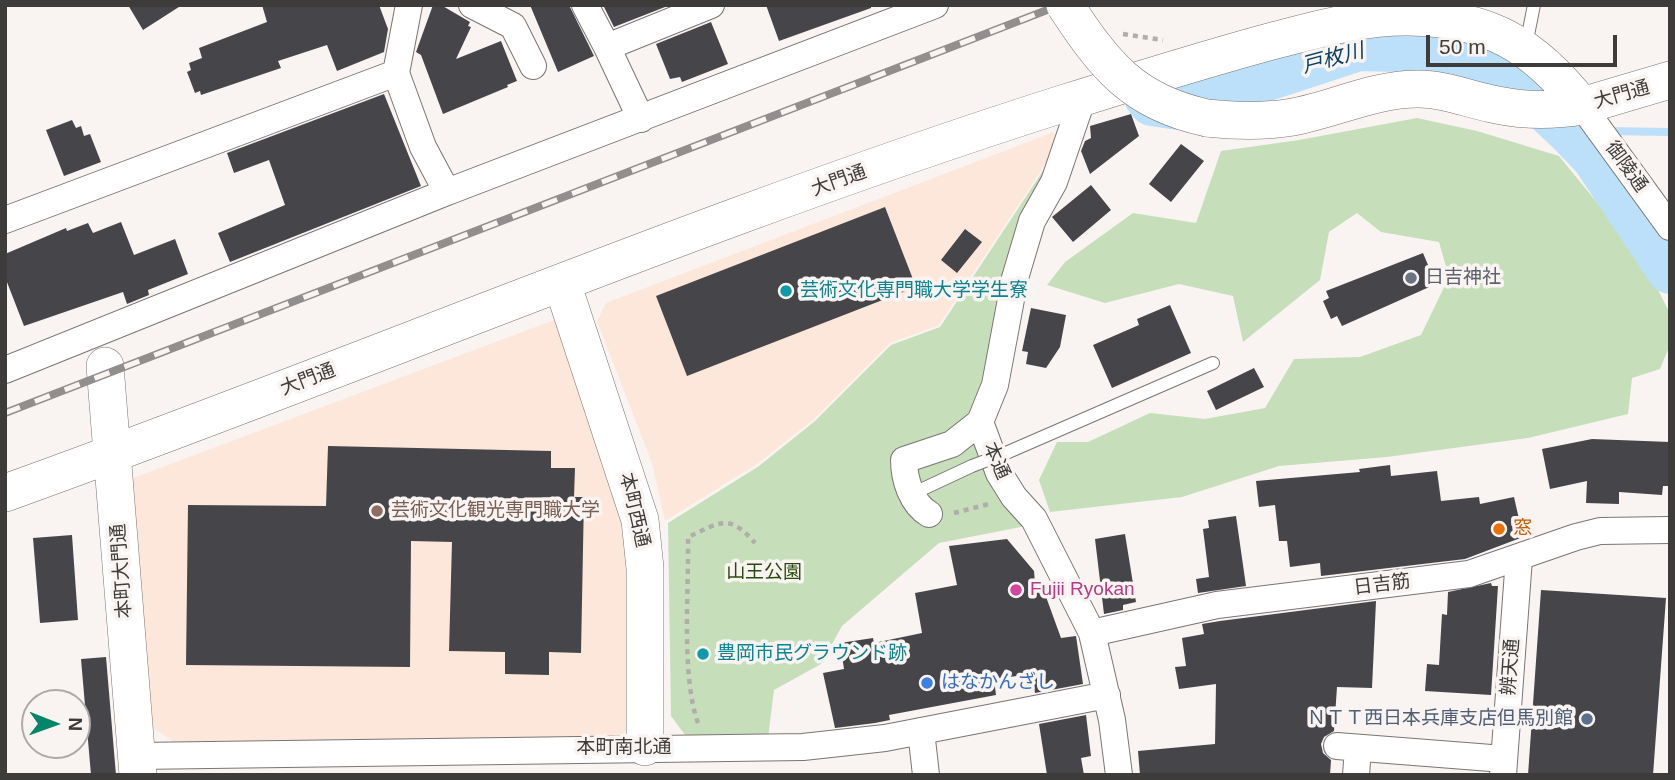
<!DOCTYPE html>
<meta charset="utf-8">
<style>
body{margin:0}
#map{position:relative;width:1675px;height:780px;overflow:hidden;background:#f9f4f2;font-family:Arial,sans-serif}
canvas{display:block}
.frame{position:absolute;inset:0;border:7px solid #3e3c3b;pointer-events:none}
.north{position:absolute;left:21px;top:689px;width:70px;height:70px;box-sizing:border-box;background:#f9f4f2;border:2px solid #aeaaa9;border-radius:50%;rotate:91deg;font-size:19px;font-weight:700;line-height:28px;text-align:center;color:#3e3c3b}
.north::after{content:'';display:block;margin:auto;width:24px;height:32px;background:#028669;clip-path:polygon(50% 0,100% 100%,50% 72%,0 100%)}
.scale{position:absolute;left:1426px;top:35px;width:191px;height:32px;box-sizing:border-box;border:4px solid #3e3c3b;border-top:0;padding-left:9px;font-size:21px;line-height:24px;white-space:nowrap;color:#3e3c3b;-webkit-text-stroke:5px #f9f4f2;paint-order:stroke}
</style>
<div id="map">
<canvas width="1675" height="780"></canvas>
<div class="frame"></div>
<div class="north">N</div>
<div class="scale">50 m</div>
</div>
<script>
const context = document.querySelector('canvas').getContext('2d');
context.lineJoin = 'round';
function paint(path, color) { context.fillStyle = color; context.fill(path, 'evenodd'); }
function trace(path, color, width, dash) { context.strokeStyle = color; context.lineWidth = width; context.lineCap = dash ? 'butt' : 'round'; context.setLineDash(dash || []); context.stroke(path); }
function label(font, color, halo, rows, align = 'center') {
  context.font = font + ' Arial,"Noto Sans JP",sans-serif'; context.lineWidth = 7; context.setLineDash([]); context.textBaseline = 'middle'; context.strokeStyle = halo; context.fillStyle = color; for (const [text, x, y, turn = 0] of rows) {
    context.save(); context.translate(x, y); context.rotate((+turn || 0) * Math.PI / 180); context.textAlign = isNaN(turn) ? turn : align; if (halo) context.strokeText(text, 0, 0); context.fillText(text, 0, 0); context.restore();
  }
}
paint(new Path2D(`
 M1054 132 1056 148 939 325 890 343 813 420 757 464 665 521 652 463 597 321 606 303Z
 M557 319 630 541 632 726 616 739 174 742 149 725 128 480Z`), '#fde6da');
paint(new Path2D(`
 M1417 118 1477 131 1559 156 1643 259 1670 314V345L1660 369 1632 378 1628 414 1528 438 1387 457 1279 466 1182 497 1050 512 1039 480 1057 442H1088L1150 413 1205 419 1265 408 1294 359 1360 357 1421 335 1449 277 1439 242 1381 232 1357 213 1329 232 1320 280 1243 342 1233 296 1179 284 1105 303 1047 285 1065 262 1133 213 1196 223 1221 151 1299 140Z
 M1054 154 990 361 966 419 1026 526 939 543 842 626 821 664 774 690 768 738 688 739 671 716 668 523 759 466 815 421 891 345 940 327Z`), '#c7debb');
trace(new Path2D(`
 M1569 131H1593
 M1606 131 1670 132`), '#bcdffa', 8);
trace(new Path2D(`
 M1147 97 1152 103 1179 107 1359 48 1438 50 1509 75 1569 131 1594 157 1670 271`), '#bcdffa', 46);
paint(new Path2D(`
 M128 5H182L143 30Z
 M262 5H379L388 29 384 52 337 71 327 45 278 61 281 68 201 95 200 91 195 93 187 72 191 70 189 63 202 58 199 48 267 22Z
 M433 5H441L470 22 468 26 471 27 456 59 501 41 517 81 507 85 508 87 443 114 421 55 416 52Z
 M530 5H569L594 56 558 72Z
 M603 5H665V7L614 27Z
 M766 5H871V8L779 41Z
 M711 22 728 64 682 82 680 77 670 79 656 44Z
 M384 94 421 186 230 262 218 233 285 205 269 160 234 173 227 153Z
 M1131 114 1139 136 1090 174 1081 151 1085 141 1091 138 1090 126Z
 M72 120 76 128 81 126 84 136 90 134 101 162 64 176 46 130Z
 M1181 144 1204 161 1171 202 1149 184Z
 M1091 185 1111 210 1073 242 1052 217Z
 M885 207 916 287 687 376 656 296Z
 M121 222 134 255 175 239 188 274 148 290 149 295 127 304 123 292 24 326 5 277V254L66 228 67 231 88 223 93 233Z
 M965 229 982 242 957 273 941 260Z
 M1423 253 1436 284 1342 326 1337 316 1331 319 1323 301 1329 298 1326 291Z
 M1170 305 1191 353 1112 388 1093 345 1139 325 1137 319Z
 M1031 308 1066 315 1060 347 1046 368 1026 364 1028 352 1022 351Z
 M1254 368 1264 387 1216 410 1207 391Z
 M1592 439 1670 442V486H1663L1662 495 1619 492V504L1586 503 1587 481 1550 489 1542 449Z
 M328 446 551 451V468H575L574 497H584L581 653 549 652V675L505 674V652L449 651 452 542 411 541 410 667 186 665 188 505 326 506Z
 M1390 465 1391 476 1437 471 1441 501 1479 497 1480 504 1514 497 1523 537 1465 559 1321 576 1320 563 1290 567 1287 541H1279L1275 505 1259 507 1256 481 1360 472 1359 469Z
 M1236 516 1246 586 1198 593 1196 579 1209 577 1203 529 1209 528 1208 520Z
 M1125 534 1136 602 1123 605V610L1104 614 1095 539Z
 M72 535 78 620 40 623 33 538Z
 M1007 539 1034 571 1035 583H1041L1061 638 1076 636 1083 684 1035 693 1032 674 994 679 996 695 889 715 890 720 875 723 835 728 823 673 844 669 840 643 873 638 874 643 922 633 915 593 957 585 949 546Z
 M1491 583 1492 586H1498L1491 695 1425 691 1427 664 1439 665 1442 614 1447 615 1448 592Z
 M1541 590 1666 598 1653 775H1528Z
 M1376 601 1372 688 1337 687 1334 731 1324 737 1321 744 1323 753 1331 760 1330 775H1140L1138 751 1215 744 1216 684 1179 689 1175 667 1186 666 1182 638 1204 634 1202 624 1220 621Z
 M106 657 116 775H91L81 659Z
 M1086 715 1091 756 1081 758 1084 775H1047L1039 724Z`), '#46464a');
const lane = new Path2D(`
 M1526 45 1534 5
 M1006 453 1213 363
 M912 494 972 466`);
const street = new Path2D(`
 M472 5 513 26 533 66
 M585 5 607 47
 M396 73 409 5
 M1083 97 1054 182 1032 221 1015 278 995 385 980 422 999 473 1014 497 1034 519 1092 633 1112 720 1119 775
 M1582 106 1670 227
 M641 119 607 47 711 5
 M5 220 396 73 423 147 447 192 935 5
 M5 370 447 192
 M929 514C912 504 904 480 904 460L952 444 980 422
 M1092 633 1217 605 1469 574 1576 537 1600 531 1670 530
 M921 731 926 775
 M1337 746 1504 759
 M136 756 803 747 885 738 1107 695
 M1356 775 1358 748
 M1503 775 1519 558`);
const secondary = new Path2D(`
 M1207 118C1235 121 1264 122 1293 117 1335 109 1374 89 1418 89 1446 89 1470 100 1497 105 1526 111 1553 111 1582 106
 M562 283 640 520 645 568V747
 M105 366 138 775
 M5 493C359 366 706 217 1065 103 1135 81 1205 59 1276 40 1320 29 1364 16 1409 17 1489 18 1534 45 1582 106L1670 80`);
trace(lane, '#797573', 14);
trace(street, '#797573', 28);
trace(secondary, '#797573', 38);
trace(new Path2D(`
 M1123 34 1163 40
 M954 513 989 504
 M698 723C681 676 689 590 688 537 721 522 729 513 755 543`), '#b1adab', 4.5, [5, 5]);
trace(lane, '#fff', 12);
trace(street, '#fff', 26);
trace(secondary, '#fff', 37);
const rail = new Path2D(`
 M5 413 1060 5`);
trace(rail, '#928e8d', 8);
trace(rail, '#f9f4f2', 5, [16]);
const laneBridge = new Path2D(`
 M972 466 1006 453`);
const secondaryBridge = new Path2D(`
 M1065 5C1105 66 1133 102 1207 118`);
trace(laneBridge, '#797573', 14, []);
trace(secondaryBridge, '#797573', 38, []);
trace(laneBridge, '#fff', 12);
trace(secondaryBridge, '#fff', 37);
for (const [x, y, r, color] of [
 [1411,278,7,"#6b7280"],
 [786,291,7,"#0f9aa8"],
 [377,511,7,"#8d6e63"],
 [1499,529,7,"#e8710a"],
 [1016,590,7,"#d1479c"],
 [703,654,7,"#0f9aa8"],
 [927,683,7,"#3f7fe0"],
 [1587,719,7,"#5c6f8a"]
]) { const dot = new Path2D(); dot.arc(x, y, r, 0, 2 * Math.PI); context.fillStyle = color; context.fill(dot); trace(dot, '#f9f4f2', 2.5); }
label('19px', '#3e3c3b', '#f9f4f2', [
 ["大門通",1622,95,-16],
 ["御陵通",1626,167,54],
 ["大門通",839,181,-20],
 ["大門通",308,380,-21],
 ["本通",996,461,66],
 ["本町西通",634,510,77],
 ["本町大門通",122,571,-94],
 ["日吉筋",1382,585,-7],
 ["辨天通",1511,667,-86],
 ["本町南北通",624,748]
]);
label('19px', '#5b616d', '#f9f4f2', [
 ["日吉神社",1425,278]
], 'left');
label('19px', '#0d838f', '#f9f4f2', [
 ["芸術文化専門職大学学生寮",800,291],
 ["豊岡市民グラウンド跡",717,654]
], 'left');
label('19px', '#785e54', '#f9f4f2', [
 ["芸術文化観光専門職大学",391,511]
], 'left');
label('19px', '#c56008', '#f9f4f2', [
 ["窓",1513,529]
], 'left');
label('19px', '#284a0e', '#f9f4f2', [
 ["山王公園",764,573]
]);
label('19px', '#b23c85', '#f9f4f2', [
 ["Fujii Ryokan",1030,590]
], 'left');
label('19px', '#366cbe', '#f9f4f2', [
 ["はなかんざし",941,683]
], 'left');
label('19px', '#4e5e75', '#f9f4f2', [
 ["ＮＴＴ西日本兵庫支店但馬別館",1573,719]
], 'right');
label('italic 21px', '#083e5e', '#f9f4f2', [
 ["戸枚川",1333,59,-15]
]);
</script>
